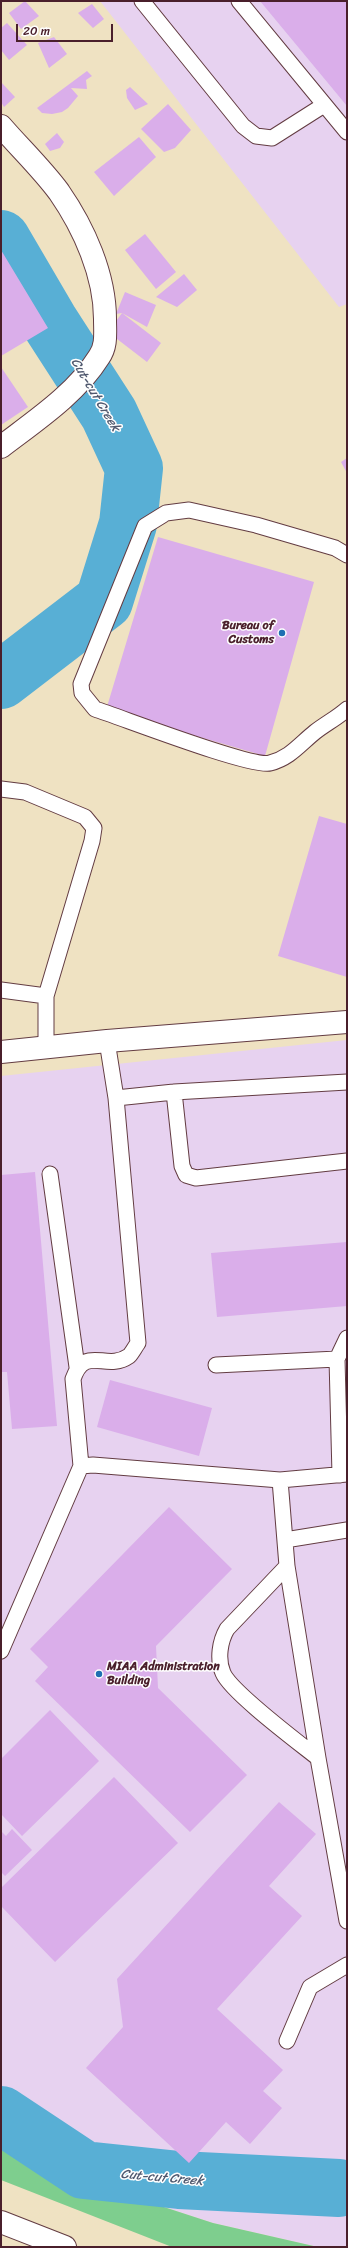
<!DOCTYPE html>
<style>
body{margin:0}
#map{position:relative;width:348px;height:2248px;overflow:hidden;background:#efe2c2;font-family:Sriracha,sans-serif}
canvas{display:block}
.frame{position:absolute;inset:0;border:2px solid #4a1f2b;pointer-events:none}
.scale{position:absolute;left:16px;top:24px;width:97px;height:18px;box-sizing:border-box;border:2px solid #4a1f2b;border-top:0;padding-left:5px;font-size:12px;line-height:14px;white-space:nowrap;color:#4a1f2b;-webkit-text-stroke:3px #fff;paint-order:stroke}
</style>
<div id="map">
<canvas width="348" height="2248"></canvas>
<div class="frame"></div>
<div class="scale">20 m</div>
</div>
<script>
const context = document.querySelector('canvas').getContext('2d');
context.lineJoin = 'round';
function paint(path, color) { context.fillStyle = color; context.fill(path, 'evenodd'); }
function trace(path, color, width, dash) { context.strokeStyle = color; context.lineWidth = width; context.lineCap = dash ? 'butt' : 'round'; context.setLineDash(dash || []); context.stroke(path); }
function label(font, color, halo, rows, align = 'center') {
  context.font = font + ' Sriracha,sans-serif'; context.lineWidth = 3; context.setLineDash([]); context.textBaseline = 'middle'; context.strokeStyle = halo; context.fillStyle = color; for (const [text, x, y, turn = 0] of rows) {
    context.save(); context.translate(x, y); context.rotate((+turn || 0) * Math.PI / 180); context.textAlign = isNaN(turn) ? turn : align; if (halo) context.strokeText(text, 0, 0); context.fillText(text, 0, 0); context.restore();
  }
}
paint(new Path2D(`
 M100 1H347V304L339 307Z
 M347 1040V2247H318L213 2223 75 2178 1 2131V1076Z`), '#e7d2f0');
paint(new Path2D(`
 M1 2131 75 2178 213 2223 318 2247H172L1 2180Z`), '#7ece8e');
trace(new Path2D(`
 M1 239 49 321 109 414 134 468 128 524 104 601 1 680
 M1 2115 84 2170 179 2180 339 2188`), '#58afd5', 58);
paint(new Path2D(`
 M25 1 39 16 21 29 9 13Z
 M260 1H347V106Z
 M92 4 104 19 93 28 78 13Z
 M7 23 27 45 9 60 1 50V28Z
 M54 37 67 54 49 68 38 43Z
 M87 71 92 76 86 80 87 89 71 88 78 96 68 108 62 112 52 114 42 113 37 108Z
 M1 82 15 97 4 107 1 102Z
 M130 87 148 104 135 110 127 98 126 90Z
 M168 104 191 130 175 148 164 152 141 129Z
 M57 133 64 142 60 148 50 151 45 144Z
 M139 137 156 157 114 196 94 172Z
 M145 234 176 272 156 289 125 250Z
 M1 250 48 328 1 356Z
 M184 274 197 290 177 307 156 297Z
 M125 292 156 305 147 327 122 313 116 314Z
 M122 313 161 343 147 362 108 332Z
 M1 367 28 407 1 425Z
 M347 458V473L341 462Z
 M158 537 314 582 265 756 106 710Z
 M319 816 347 824V977L278 956Z
 M35 1172 57 1426 12 1429 7 1372H1V1175Z
 M347 1242V1306L217 1317 211 1253Z
 M110 1380 212 1408 199 1456 97 1427Z
 M169 1507 232 1569 156 1646 158 1688 247 1775 190 1832 35 1681 48 1667 30 1649Z
 M50 1710 99 1761 22 1836 1 1814V1759Z
 M114 1777 178 1843 55 1962 1 1906V1888Z
 M279 1802 316 1834 269 1886 302 1916 217 2009 283 2070 263 2091 282 2108 250 2144 226 2122 189 2163 86 2068 123 2027 117 1979Z
 M12 1829 32 1850 5 1876 1 1872V1831L6 1836Z`), '#daaeea');
const service = new Path2D(`
 M142 1 243 126 256 136 272 138 324 105
 M239 1 347 132
 M347 555 335 548 256 525 189 510 166 513 145 526 81 684 82 693 95 709C123 718 251 768 270 763 290 758 300 744 315 732 325 724 337 718 347 709
 M1 789 25 792 85 817 94 828 92 841 46 996V1046
 M1 990 46 996
 M174 1092 182 1166 186 1175 196 1178 347 1161
 M116 1098 174 1092 347 1082
 M50 1174 77 1367
 M216 1365 337 1359
 M81 1466 73 1379C85 1344 106 1372 129 1356 132 1353 135 1347 138 1343L116 1098 107 1041
 M340 1475 337 1359 347 1338
 M280 1480 287 1566 318 1758 347 1921
 M285 1540 347 1530
 M287 1566 227 1629C220 1641 217 1659 223 1673 231 1692 298 1742 318 1758
 M1 1651 81 1466 93 1465 280 1480 347 1474
 M287 2041 310 1987 347 1965`);
const minor = new Path2D(`
 M1 126C20 148 42 169 59 192 84 228 105 275 105 319 105 333 107 346 99 357 76 394 35 421 1 447
 M1 1052 107 1041 347 1022`);
const tertiary = new Path2D(`
 M1 2222 65 2247`);
trace(service, '#633c42', 17);
trace(minor, '#633c42', 24);
trace(tertiary, '#633c42', 24);
trace(service, '#fff', 15);
trace(minor, '#fff', 22);
trace(tertiary, '#fff', 22);
for (const [x, y, r, color] of [
 [282,633,4,"#1f6fb2"],
 [99,1674,4,"#1f6fb2"]
]) { const dot = new Path2D(); dot.arc(x, y, r, 0, 2 * Math.PI); context.fillStyle = color; context.fill(dot); trace(dot, '#fff', 1.5); }
label('bold 12px', '#4a1f2b', '#fff', [
 ["Bureau of",274,626],
 ["Customs",274,640],
 ["MIAA Administration",107,1667,"left"],
 ["Building",107,1681,"left"]
], 'right');
label('italic 13px', '#50596f', '#fff', [
 ["Cut-cut Creek",95,395,59],
 ["Cut-cut Creek",162,2178,5]
]);
</script>
